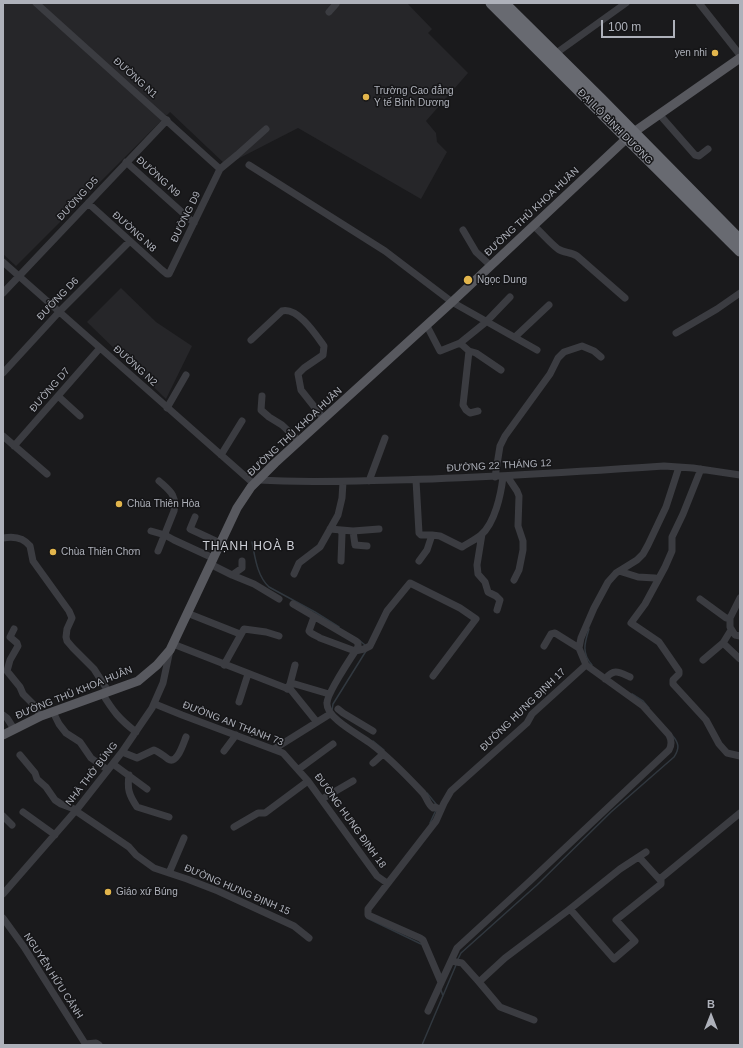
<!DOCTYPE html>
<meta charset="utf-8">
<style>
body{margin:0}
#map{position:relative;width:743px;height:1048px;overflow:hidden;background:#1a1a1c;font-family:Arial,sans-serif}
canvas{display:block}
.frame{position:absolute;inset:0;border:4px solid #aeb1ba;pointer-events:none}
.north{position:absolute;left:691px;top:996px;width:40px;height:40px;-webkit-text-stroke:3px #151517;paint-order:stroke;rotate:0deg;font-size:11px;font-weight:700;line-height:16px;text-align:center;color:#aeb1ba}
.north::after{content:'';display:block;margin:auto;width:14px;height:18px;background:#aeb1ba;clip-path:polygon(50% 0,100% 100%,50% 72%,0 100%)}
.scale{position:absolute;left:601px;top:20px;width:74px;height:18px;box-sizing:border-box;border:2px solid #aeb1ba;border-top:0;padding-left:5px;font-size:12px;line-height:14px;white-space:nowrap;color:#aeb1ba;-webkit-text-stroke:3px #151517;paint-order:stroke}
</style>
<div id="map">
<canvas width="743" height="1048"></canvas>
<div class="frame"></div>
<div class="north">B</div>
<div class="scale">100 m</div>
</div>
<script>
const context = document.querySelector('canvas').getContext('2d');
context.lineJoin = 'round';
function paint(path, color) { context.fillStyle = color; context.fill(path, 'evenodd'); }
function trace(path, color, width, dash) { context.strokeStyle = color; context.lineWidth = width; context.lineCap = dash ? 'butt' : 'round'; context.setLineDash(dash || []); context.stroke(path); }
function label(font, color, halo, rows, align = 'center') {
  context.font = font + ' Arial,sans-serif'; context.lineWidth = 3; context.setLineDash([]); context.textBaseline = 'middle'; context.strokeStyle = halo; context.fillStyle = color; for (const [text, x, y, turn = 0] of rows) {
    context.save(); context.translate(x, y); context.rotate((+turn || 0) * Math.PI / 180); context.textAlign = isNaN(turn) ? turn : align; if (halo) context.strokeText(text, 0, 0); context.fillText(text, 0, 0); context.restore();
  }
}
paint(new Path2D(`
 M3 3H407L432 29 428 33 468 73 426 121 436 133 437 142 447 152 421 199 298 128 226 165 170 112 16 266 3 254Z
 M121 288 156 322 192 346 166 399 87 322Z`), '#262629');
trace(new Path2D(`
 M252 542C255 557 257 576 269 587L315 612 339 627
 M589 629C585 642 581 653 592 665
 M359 640 365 645
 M632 694 643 701 649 708
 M332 710 333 704 366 651
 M373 741 384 750
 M427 793 436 804
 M430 823 436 810
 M367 918 421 944
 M458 959 461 953 537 885 611 812 674 757C680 748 679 743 672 735
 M441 990 443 996
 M422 1045 456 965`), '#31383f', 1.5);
trace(new Path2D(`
 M36 3 220 169
 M699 3 740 55
 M329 12 336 4
 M555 54 626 3
 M659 114 695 155 699 156 708 149
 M126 162 194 223
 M249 165 385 251 452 302 537 350
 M88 203 162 270 167 274H169L220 169 237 155 266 129
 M534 226C542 233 549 242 558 249 564 253 571 252 577 256L625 298
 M463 230 476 252 491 266
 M3 262 254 484
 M3 293 167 120
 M427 326 440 351 460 343 469 351 463 405 466 410 470 413 478 411
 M676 333 717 309 740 293
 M515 337 549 305
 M251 340 282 311C298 307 316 335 324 346L323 355 304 368 298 374 301 390 324 419
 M460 343 486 322 510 297
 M469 351 476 353 501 370
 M3 373 59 312 130 241
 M58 396 80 416
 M262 396 261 410 269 417 282 425 299 441
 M167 408 186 375
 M3 436 47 474
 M14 446 100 348
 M221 455 242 421
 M701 469 683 514 672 537V551L665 567 645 604 631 623 659 642 679 671V674L673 680V684L706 720 719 744 727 753 740 756
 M507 476 517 491 519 496 518 526 523 541V550L519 570 514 580
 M495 477 500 446 505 436 550 374 558 358 564 352 582 346 594 351 601 357
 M259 480C304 483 350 481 395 480 485 478 575 472 664 466L693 468 740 475
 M416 480 419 533 421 535H432L440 536 462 547C468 543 475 540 481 535 495 523 501 494 503 477
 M369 481 385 438
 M195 517 190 529 220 543
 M330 529 353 531 379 529
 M151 531 165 535 174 540 213 558
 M341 531 342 534 341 561
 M353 531 355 545 367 546
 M482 534 477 565 478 574 485 582 488 592 496 596 500 600 497 610
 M3 538C13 536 23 537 30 546L33 561 69 611 72 618 67 629 66 637 67 641 73 648 94 669 108 691
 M158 551 174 511C177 495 170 491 159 481
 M419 561 427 550 432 535
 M210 564 232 575 242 568V561
 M619 571 638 577 655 578
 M294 574 299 563 320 547 338 515 342 498 343 482
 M232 575 254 584 279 599
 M700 599 726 618H730L740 598
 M293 604 356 641 358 643V647C352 656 327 694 327 703 326 718 358 734 370 743 389 757 407 776 423 793 427 798 428 805 433 808L435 807 441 810
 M187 613 240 634
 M314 617 309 631C311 634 317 636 320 638L355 651 364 649 370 646 387 611 410 583 460 608 476 619 433 676
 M730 618V627L735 635 740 636
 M14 629 10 637 17 643 18 646 10 660 7 671 20 687 23 694 33 704 41 716
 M731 630 723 643 740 659
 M173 644 291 690 316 721
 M544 646 551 634 555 633 579 648
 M703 660 723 643
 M224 665 244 629 266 632 279 636
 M605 679C614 668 619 672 630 677
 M290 684 295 665
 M287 689 290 684H295L329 694
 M102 693C113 711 119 719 136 732
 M239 702 248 674
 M155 704 182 715 283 753 308 781 377 876 387 883
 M338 709 343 713 373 731
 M53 712 59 724 66 733 80 742 91 758 108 770
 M3 715 7 718 14 729
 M274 749 330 714
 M224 751 236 735
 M122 752 137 758 154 750C159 752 163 755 168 759 177 765 183 744 186 737
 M20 755 35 773 37 779 46 787 55 800 61 804 77 810
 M373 763 383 754
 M113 764 147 789
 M299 769 333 744
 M129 775C127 789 129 795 137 807L169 817
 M322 799 353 781
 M76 811 129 847 136 855 154 868 187 879 218 891 294 926 309 938
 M23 812 55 835
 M3 816 12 825
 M234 827 258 813H265L308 781
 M639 857 660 880
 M169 873 184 838
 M3 894 78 808 122 752 152 708 163 683 170 650
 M570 909 614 959 635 941 616 920 661 884V878L740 813
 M3 918 24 947 86 1045
 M451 961 462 963 479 982 505 958 570 909 620 869 646 852
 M441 982 423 940 420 938 368 915V909L436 821 444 803 451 791 527 723 532 714 586 665
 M479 982 500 1007 534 1020
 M428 1011 457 948 530 881 669 750C672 745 672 741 669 735L643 706 586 665 579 648 581 638 594 608 608 582 616 573 637 560 643 554 648 545 666 507 679 467
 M85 1044 96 1043 99 1045`), '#3b3c41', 7);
trace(new Path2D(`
 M634 132 740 58
 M3 735 41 716 138 681 157 665 170 650 237 508 251 487 275 463 452 302 626 139`), '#58595f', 9);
trace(new Path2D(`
 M491 3 740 251
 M504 3 601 99 740 240`), '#686a71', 11);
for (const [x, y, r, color] of [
 [715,53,4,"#e2b54c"],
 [366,97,4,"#e2b54c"],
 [468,280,5,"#e2b54c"],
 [119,504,4,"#e2b54c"],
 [53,552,4,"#e2b54c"],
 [108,892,4,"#e2b54c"]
]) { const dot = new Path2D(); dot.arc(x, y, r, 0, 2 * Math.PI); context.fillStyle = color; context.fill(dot); trace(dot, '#151517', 1.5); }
label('10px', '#aeb1ba', '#151517', [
 ["yen nhi",707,53,"right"],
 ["Trường Cao đẳng",374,91],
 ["Y tế Bình Dương",374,103],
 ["Ngọc Dung",477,280],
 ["Chùa Thiên Hòa",127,504],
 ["Chùa Thiên Chơn",61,552],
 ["Giáo xứ Búng",116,892]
], 'left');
label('10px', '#aeb1ba', '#151517', [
 ["ĐƯỜNG N1",135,78,42],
 ["ĐẠI LỘ BÌNH DƯƠNG",615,127,45],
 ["ĐƯỜNG N9",158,177,42],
 ["ĐƯỜNG D5",78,199,-47],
 ["ĐƯỜNG THỦ KHOA HUÂN",532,212,-43],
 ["ĐƯỜNG D9",186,217,-64],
 ["ĐƯỜNG N8",134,232,42],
 ["ĐƯỜNG D6",58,299,-46],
 ["ĐƯỜNG N2",135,366,42],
 ["ĐƯỜNG D7",50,390,-49],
 ["ĐƯỜNG THỦ KHOA HUÂN",295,432,-43],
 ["ĐƯỜNG 22 THÁNG 12",499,466,-3],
 ["ĐƯỜNG THỦ KHOA HUÂN",74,693,-22],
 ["ĐƯỜNG HƯNG ĐỊNH 17",523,710,-44],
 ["ĐƯỜNG AN THẠNH 73",233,724,21],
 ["NHÀ THỜ BÚNG",92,774,-52],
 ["ĐƯỜNG HƯNG ĐỊNH 18",350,821,54],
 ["ĐƯỜNG HƯNG ĐỊNH 15",237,890,23],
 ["NGUYỄN HỮU CẢNH",53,976,57]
]);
context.letterSpacing = '1px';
label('12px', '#ced0d7', '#151517', [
 ["THẠNH HOÀ B",249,547]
]);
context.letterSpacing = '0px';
</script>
